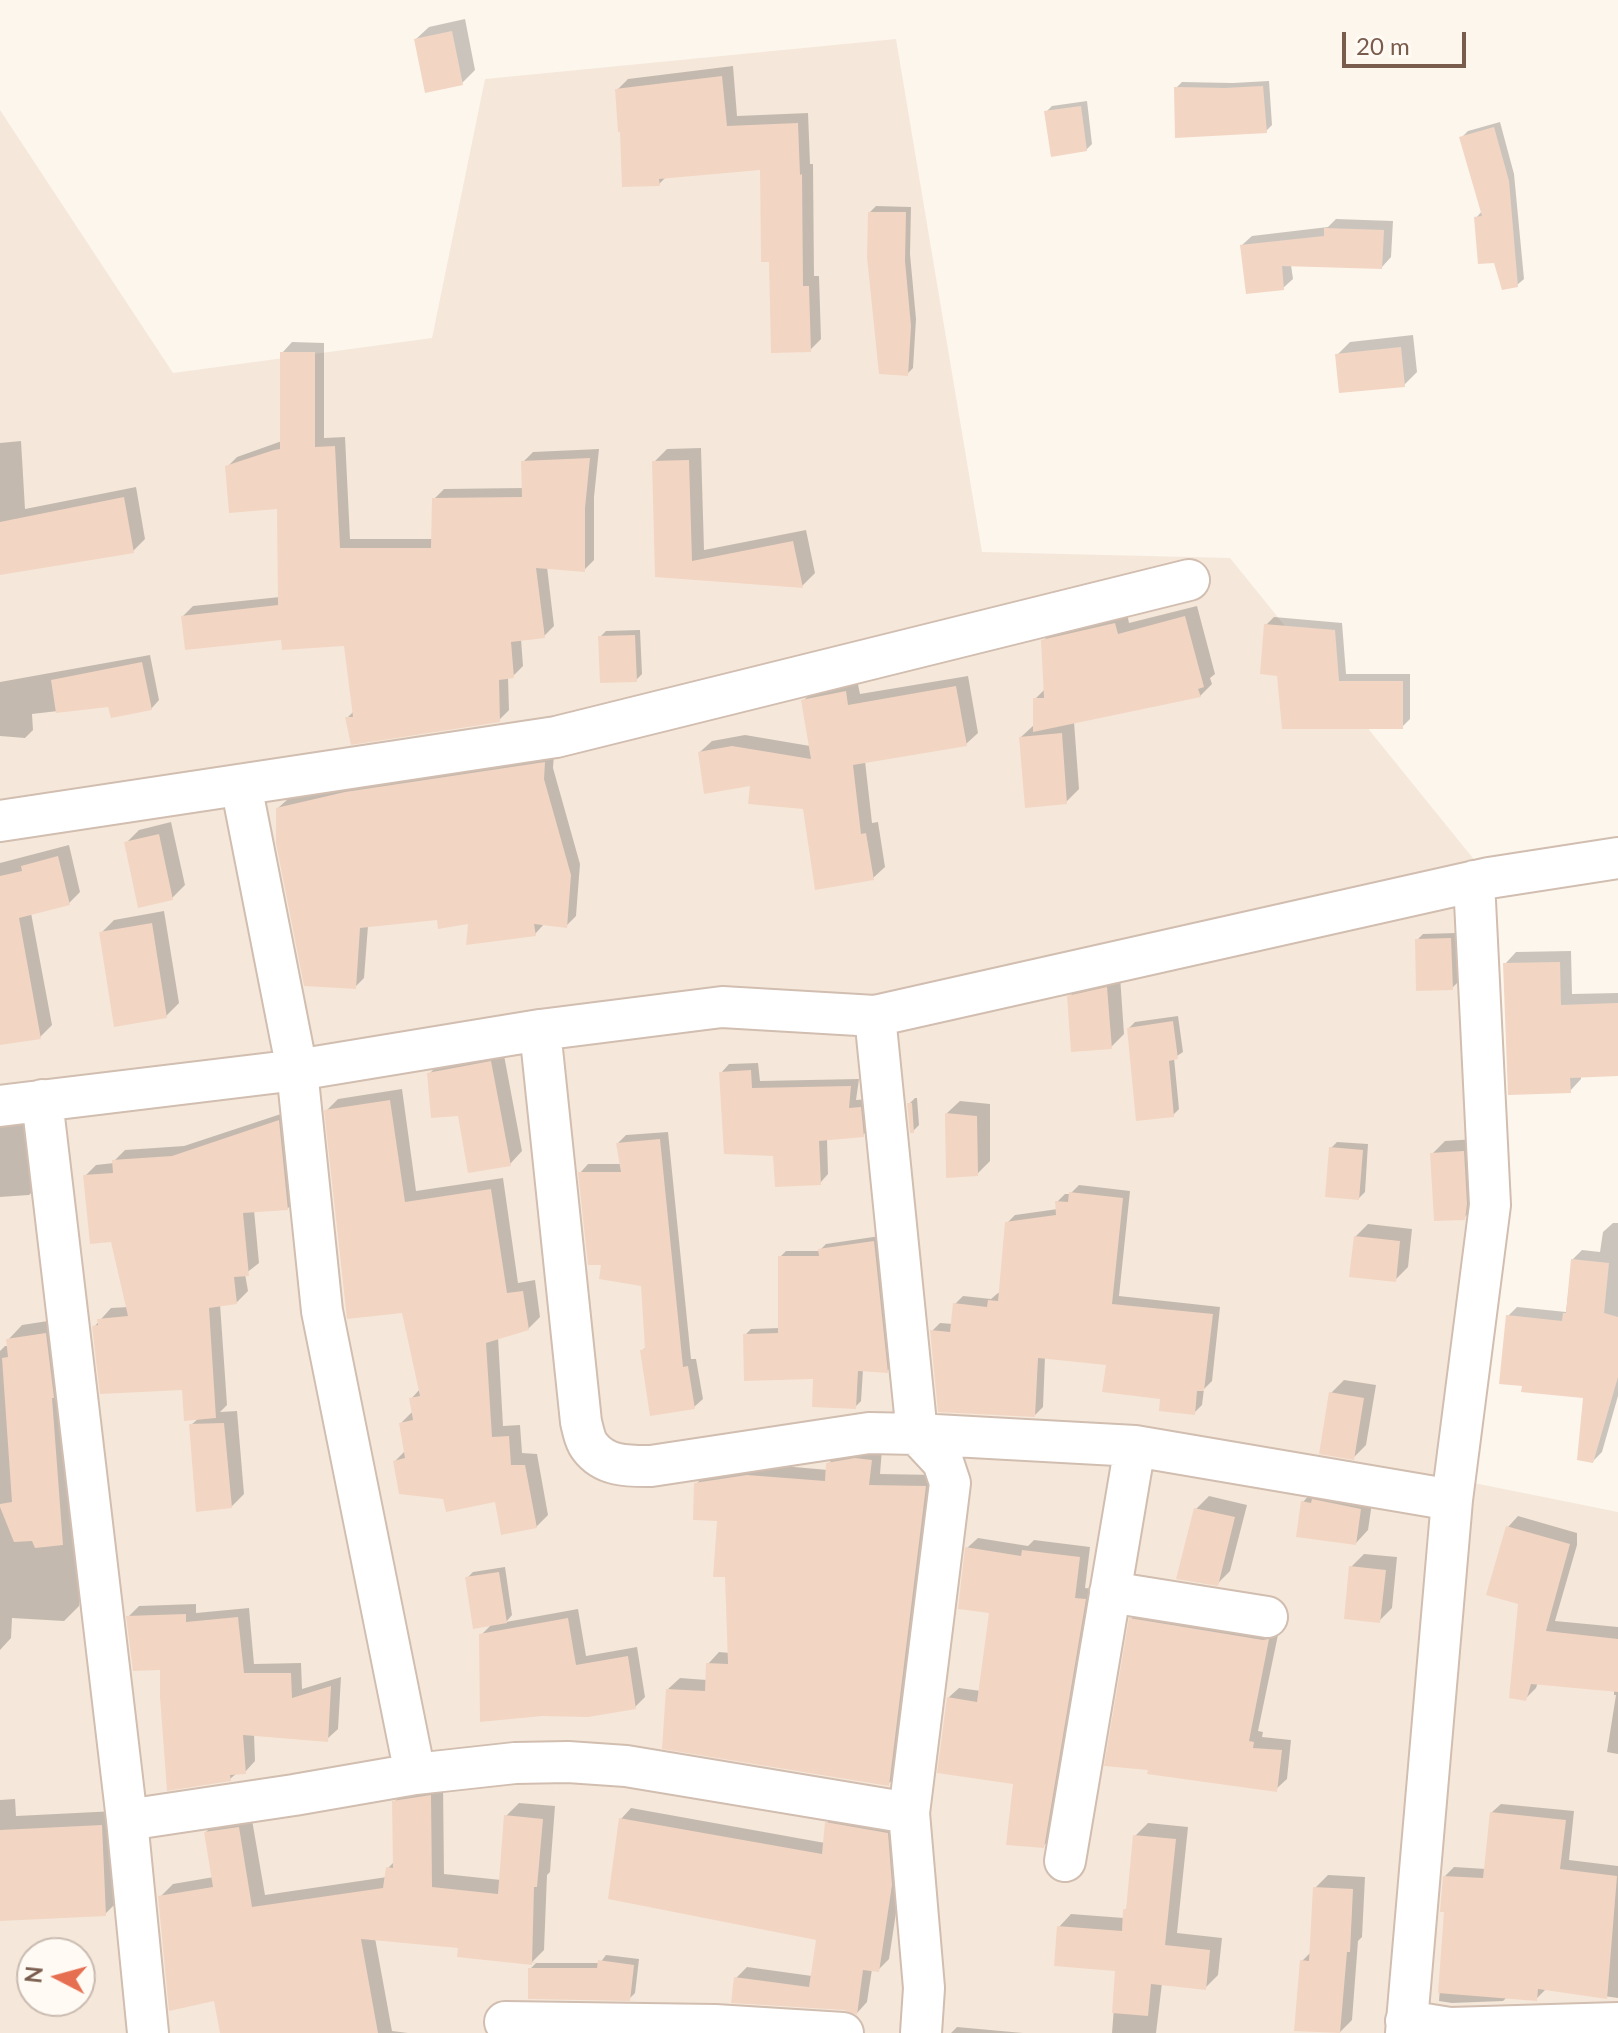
<!DOCTYPE html>
<style>
body{margin:0}
#map{position:relative;width:1618px;height:2033px;overflow:hidden;background:#fdf6ec;font-family:Lato,sans-serif}
canvas{display:block}
.north{position:absolute;left:16px;top:1937px;width:80px;height:80px;box-sizing:border-box;background:#fffaf3;border:2px solid #cabbb1;border-radius:50%;rotate:276deg;font-size:22px;font-weight:700;line-height:32px;text-align:center;color:#7a5c4d}
.north::after{content:'';display:block;margin:auto;width:28px;height:36px;background:#e76f51;clip-path:polygon(50% 0,100% 100%,50% 72%,0 100%)}
.scale{position:absolute;left:1342px;top:32px;width:124px;height:36px;box-sizing:border-box;border:4px solid #7a5c4d;border-top:0;padding-left:10px;font-size:24px;line-height:28px;white-space:nowrap;color:#7a5c4d;-webkit-text-stroke:6px #fffaf3;paint-order:stroke}
</style>
<div id="map">
<canvas width="1618" height="2033"></canvas>
<div class="north">N</div>
<div class="scale">20 m</div>
</div>
<script>
const context = document.querySelector('canvas').getContext('2d');
context.lineJoin = 'round';
function paint(path, color) { context.fillStyle = color; context.fill(path, 'evenodd'); }
function trace(path, color, width, dash) { context.strokeStyle = color; context.lineWidth = width; context.lineCap = dash ? 'butt' : 'round'; context.setLineDash(dash || []); context.stroke(path); }
paint(new Path2D(`
 M896 39 982 552 1230 558 1489 878 1464 1481 1618 1512V2033H0V110L173 373 432 338 485 79ZM32 1953H80V2001H32Z`), '#f5e8da');
paint(new Path2D(`
 M465 19 475 70 462 83 416 39 429 27Z
 M733 66 737 116 808 113 810 164H813L814 276H819L821 339 810 350 771 260 762 168 666 177 659 184 617 90 628 79Z
 M1269 81 1272 125 1266 131 1176 88 1182 82 1233 83Z
 M1087 101 1092 144 1086 150 1046 112 1052 106Z
 M1500 122 1514 174 1524 279 1517 285 1496 261 1476 218 1482 211 1462 137 1468 131Z
 M876 206 911 207 910 254 916 319 913 368 907 374 870 212Z
 M1336 219 1393 221 1391 257 1382 267 1291 265 1293 279 1283 288 1242 245 1252 236 1328 227Z
 M1413 335 1417 372 1404 385 1337 355 1350 342Z
 M292 342 324 343V438L345 437 350 539H433L434 499 444 489 524 488 523 462 533 452 599 449 594 497V560L584 570 547 567 554 626 544 636 521 639 523 666 513 676 508 677 509 710 499 720 347 718 354 711 346 644 283 638 183 616 193 606 280 597 279 506 227 467 237 457 282 441V353Z
 M21 441 25 509 136 487 145 539 133 551 0 573V443Z
 M701 448 704 550 806 530 815 573 802 586 657 575 654 462 667 449Z
 M1197 606 1215 674 1210 678 1212 684 1200 696 1074 722 1079 789 1066 802 1021 737 1034 725 1035 699 1046 688 1043 641 1055 629 1127 613 1129 623Z
 M1274 617 1342 623 1346 674H1410V719L1402 727 1278 674 1266 625Z
 M640 630 642 674 636 680 600 637 606 631Z
 M150 655 159 700 151 709 110 705 32 714 33 730 25 738 0 736V682Z
 M968 676 978 733 966 744 865 761 872 823 878 822 885 867 873 878 804 807 752 784 700 752 712 741 745 735 810 746 803 701 815 689 857 680 860 694Z
 M554 754 553 768 580 864 576 916 566 926 545 923 535 934 470 922 438 918 368 926 364 978 355 987 278 808 288 799 356 783Z
 M171 822 185 885 172 898 126 843 139 830Z
 M69 845 80 892 69 903 31 913 52 1025 40 1037 0 1043V863Z
 M164 911 179 1003 166 1016 101 933 114 920Z
 M1456 933 1458 982 1452 988 1417 940 1423 934Z
 M1571 951 1572 994 1618 993V1074L1581 1076V1079L1570 1091 1505 964 1516 952Z
 M1120 976 1124 1034 1111 1047 1069 997 1082 984Z
 M1178 1016 1183 1052 1174 1058 1179 1109 1173 1115 1129 1028 1135 1022Z
 M503 1050 522 1151 510 1164 460 1114 429 1074 442 1061Z
 M758 1063 760 1081 859 1079 856 1100 869 1099 871 1127 863 1135 827 1139 828 1174 820 1183 775 1154 721 1073 729 1064Z
 M402 1089 416 1191 503 1178 518 1283 535 1280 540 1317 528 1329 498 1337 503 1426 520 1425 522 1453 537 1454 548 1515 536 1527 496 1500 445 1497 395 1461 406 1450 401 1423 413 1411 411 1399 420 1389 403 1311 326 1111 338 1099Z
 M915 1098H917L919 1125 913 1131 909 1104Z
 M960 1101 990 1104V1161L977 1174 947 1113Z
 M290 1111 299 1197 288 1208 254 1210 259 1263 245 1274 248 1291 237 1302 220 1304 227 1405 220 1412 237 1411 244 1494 231 1507 191 1425 199 1418 184 1388 94 1327 111 1308 128 1307 113 1240 85 1176 96 1165 114 1163V1161L125 1150 184 1146Z
 M32 1117 40 1184 29 1195 0 1197V1118Z
 M668 1132 691 1359H696L703 1399 694 1407 642 1351 647 1346 642 1284 603 1263 580 1173 588 1164H622L618 1143 626 1135Z
 M1476 1139 1477 1204 1464 1218 1432 1154 1445 1141Z
 M1337 1142 1368 1144 1365 1192 1359 1198 1331 1148Z
 M1079 1185 1130 1191 1119 1296 1220 1307 1212 1381 1204 1389 1202 1405 1194 1413 1162 1397 1108 1363 1045 1357 1043 1407 1035 1415 932 1331 940 1323 953 1324 955 1304 963 1296 991 1299 998 1293H1001L1007 1223 1015 1215 1058 1209 1057 1202 1065 1194H1070Z
 M1613 1223H1618V1396L1602 1452 1593 1461 1585 1397 1508 1316 1517 1307 1566 1312 1572 1260 1582 1250 1600 1252 1603 1232Z
 M1368 1224 1412 1229 1408 1267 1395 1280 1355 1237Z
 M880 1236 893 1365 887 1371 863 1370 861 1401 855 1407 815 1377 745 1335 751 1329 780 1328V1257L786 1251H819L826 1244Z
 M61 1319 81 1580 79 1606 64 1621 12 1618 11 1638 0 1650V1351L5 1346H8V1340L22 1325Z
 M1344 1380 1376 1385 1366 1445 1353 1458 1331 1393Z
 M882 1449 880 1474 937 1475 900 1773 888 1784 668 1689 680 1678 707 1680 708 1664 719 1652 730 1653 727 1576 719 1519 696 1484 708 1472 760 1464 828 1470V1464L840 1452Z
 M1315 1489 1373 1496 1368 1530 1356 1543 1303 1502Z
 M1209 1496 1247 1505 1230 1571 1217 1584 1196 1509Z
 M1518 1516 1577 1533V1545L1555 1621 1618 1627V1623V1754L1607 1752 1616 1695H1614V1689L1538 1682 1536 1688 1525 1699 1520 1603 1508 1527Z
 M978 1538 1028 1546 1034 1540 1090 1547 1085 1588 1095 1589 1054 1836 1043 1846 1015 1782 948 1698 959 1688 981 1691 992 1612 967 1548Z
 M1364 1554 1397 1557 1392 1608 1379 1621 1351 1567Z
 M505 1567 512 1615 506 1622 578 1609 586 1656 637 1647 645 1697 635 1707 481 1635 492 1624 467 1578 473 1572Z
 M196 1604V1613L249 1608 254 1664 301 1663 302 1689 341 1677 338 1729 327 1739 254 1734 255 1761 245 1772 237 1773 230 1779 162 1668 128 1617 139 1606Z
 M1142 1609 1279 1630 1258 1731 1263 1732 1262 1737 1291 1740 1287 1779 1276 1789 1131 1619Z
 M443 1783 444 1874 501 1880 506 1816 519 1803 555 1806 550 1872 547 1875 544 1950 531 1963H600L606 1955 639 1959 635 1993 629 1999 530 1969 536 1963 459 1955 460 1946 375 1938 392 2031 408 2033H222L216 1999 160 1897 173 1884 214 1877 206 1832 219 1819 251 1814 265 1895 387 1877 388 1868 395 1861 394 1802 407 1789Z
 M15 1799 16 1816 116 1811 120 1899 105 1914 0 1919V1800Z
 M1501 1804 1574 1811 1569 1860 1618 1866V1998L1547 1988 1536 1999 1508 1996 1503 2001 1452 2003 1439 2001 1446 1910 1445 1876 1454 1867 1486 1869 1491 1813Z
 M631 1808 825 1843 827 1823 838 1813 898 1823 902 1873 889 1959 878 1970 872 1969 867 2002 857 2013 736 1978 747 1967 812 1976 818 1938 621 1819Z
 M1148 1823 1188 1827 1177 1933 1222 1938 1218 1975 1205 1988 1162 1983 1156 2033H1112L1117 1969 1059 1927 1071 1914 1124 1918 1125 1910 1128 1907 1135 1836Z
 M1328 1875 1365 1877 1362 1937 1358 1941 1352 2020 1339 2033 1302 1961 1312 1951 1315 1888Z
 M957 2027 1023 2033H951Z`), '#0003');
paint(new Path2D(`
 M452 31 463 85 425 93 414 39Z
 M722 76 727 126 798 123 800 175 802 174 803 286H809L811 352 771 353 769 262H761L760 170 659 179 660 186 622 187 620 132H618L615 89Z
 M1263 86 1267 133 1175 138 1174 87 1225 88Z
 M1081 106 1087 151 1051 157 1044 111Z
 M1494 127 1509 181 1518 287 1502 290 1494 263 1478 264 1474 217 1482 216 1459 137Z
 M868 212H906L905 261 911 326 908 376 879 374 867 257Z
 M1324 228 1384 230 1382 269 1282 266 1284 290 1246 294 1240 245 1324 236Z
 M1401 347 1405 387 1339 393 1335 354Z
 M280 352H315V447L335 446 340 548H431L432 498 522 497 521 461 590 458 585 508V572L536 568 545 638 511 642 514 678 499 680 500 722 351 745 345 717H353L344 646 282 650 281 640 185 650 181 616 278 605 277 509 229 513 225 466 274 450 280 449Z
 M689 460 692 561 793 541 803 588 655 577 652 461Z
 M124 497 134 553 0 575V522Z
 M1185 616 1204 687 1198 689 1201 697 1033 732V698H1044L1041 640 1115 623 1118 634Z
 M1264 624 1335 630 1339 681H1403V729H1282L1277 676 1260 674Z
 M635 635 637 682 600 683 598 636Z
 M142 662 152 710 111 718 108 707 56 713 51 680Z
 M956 686 967 746 853 765 861 834 866 833 874 880 815 890 803 809 748 804 750 786 704 794 698 752 732 746 811 759 801 700 846 691 848 705Z
 M1062 733 1067 804 1025 808 1019 737Z
 M545 762 544 779 571 875 567 928 534 924 536 936 466 945 468 924 438 929 437 920 360 928 356 989 304 986 276 843V808L345 792Z
 M159 834 173 900 138 908 124 842Z
 M58 856 70 905 19 918 41 1039 0 1045V876L22 871 21 866Z
 M152 923 167 1018 114 1027 99 932Z
 M1451 938 1453 990 1416 991 1415 939Z
 M1560 962 1561 1005 1618 1003V1076L1570 1078 1571 1093 1508 1095 1503 963Z
 M1107 987 1112 1049 1071 1052 1067 996Z
 M1173 1021 1178 1059 1169 1061 1174 1117 1136 1121 1127 1028Z
 M491 1061 511 1166 468 1173 458 1116 431 1118 427 1073Z
 M751 1070 752 1088 851 1086 849 1108 861 1107 864 1137 819 1141 821 1185 775 1187 773 1156 724 1154 719 1072Z
 M390 1100 405 1202 491 1189 507 1293 523 1291 529 1330 486 1343 492 1437 509 1436 511 1465H525L537 1528 501 1535 495 1502 446 1512 443 1499 399 1494 393 1461 405 1458 399 1423 413 1420 409 1398 420 1396 402 1313 347 1319 324 1110Z
 M907 1103H912L914 1133H910Z
 M945 1113 977 1116 978 1176 946 1178Z
 M279 1120 288 1210 243 1213 249 1276 234 1277 237 1304 209 1308 216 1418 184 1421 182 1390 100 1394 92 1326 98 1325 97 1319 128 1316 111 1242 90 1244 83 1175 113 1173 112 1160 172 1156Z
 M660 1139 683 1367 688 1366 695 1409 650 1416 640 1350 645 1349 641 1286 599 1279 601 1265H588L578 1172H621L616 1143Z
 M1329 1147 1363 1150 1359 1200 1325 1197Z
 M1464 1151 1467 1204 1465 1220 1434 1221 1430 1153Z
 M1069 1192 1123 1198 1112 1304 1213 1314 1204 1391H1197L1195 1415 1159 1411 1160 1399 1102 1392 1106 1365 1038 1358 1035 1417 938 1412 930 1330 950 1332 953 1303 987 1307 988 1300 998 1301 1005 1222 1056 1215 1055 1201 1068 1202Z
 M1354 1236 1400 1241 1396 1282 1349 1277Z
 M874 1241 888 1373 858 1371 856 1409 812 1407 813 1379 744 1381 743 1334 778 1333V1256H819L818 1249Z
 M1571 1259 1609 1263 1604 1313 1618 1317V1377L1593 1463 1577 1460 1583 1398 1521 1392 1522 1386 1499 1384 1506 1315 1562 1321 1563 1313H1566Z
 M46 1333 54 1398H52L63 1545 35 1548 32 1541 14 1542 0 1507V1504L12 1502 2 1358 8 1357 6 1339Z
 M1329 1392 1364 1398 1354 1460 1319 1454Z
 M224 1423 232 1508 196 1512 189 1424Z
 M855 1458 872 1460 869 1485 926 1486 889 1786 662 1749 666 1689 705 1691 706 1663 728 1664 725 1577H713L717 1521 693 1520 694 1483 747 1475 825 1481 826 1463Z
 M1312 1499 1361 1509 1356 1545 1296 1537 1301 1501 1311 1503Z
 M1194 1508 1235 1517 1218 1586 1176 1579Z
 M1506 1526 1570 1544 1546 1631 1618 1639V1692L1531 1684 1526 1701 1509 1698 1518 1604 1486 1595Z
 M965 1547 1021 1556 1022 1550 1080 1557 1075 1598 1086 1599 1044 1848 1006 1845 1013 1784 937 1773 947 1697 977 1702 989 1613 958 1609Z
 M1349 1566 1386 1570 1380 1623 1344 1619Z
 M499 1572 507 1623 473 1629 465 1577Z
 M186 1614V1622L238 1617 244 1673H291L292 1698 331 1686 328 1742 243 1735 246 1774 230 1775 231 1781 167 1791 160 1697V1670L133 1671 126 1616Z
 M568 1618 576 1665 628 1656 636 1709 588 1717 542 1716 480 1722 479 1634Z
 M1129 1618 1263 1640 1269 1639 1249 1741 1254 1742 1253 1748 1282 1750 1277 1792 1147 1774 1148 1770 1104 1766Z
 M431 1795 432 1887 498 1894 504 1815 543 1819 537 1887H534L532 1965 457 1957 458 1948 361 1939 378 2033H220L214 2001 169 2011 158 1896 213 1887 204 1832 239 1827 252 1907 383 1888 386 1867 393 1868 392 1801Z
 M1490 1812 1566 1820 1560 1869 1617 1876 1607 1999 1538 1989 1537 2001 1438 1993 1444 1912H1440L1443 1876 1483 1878Z
 M619 1818 822 1854 825 1822 888 1833 892 1885 879 1972 863 1970 857 2015 844 2010 731 2003 734 1977 809 1987 816 1940 608 1899Z
 M102 1825 106 1916 0 1921V1830Z
 M1133 1835 1176 1839 1165 1945 1210 1950 1206 1990 1151 1984 1148 2016 1112 2013 1115 1971 1054 1966 1057 1926 1122 1931 1123 1909 1126 1910Z
 M1313 1887 1353 1889 1350 1952H1347L1340 2033 1294 2031 1300 1960 1309 1961Z
 M598 1960 634 1965 630 2001 528 1999V1968H597Z`), '#f3d5c3');
const street = new Path2D(`
 M241 785 297 1070 322 1311 415 1774
 M0 821 556 737 1189 580
 M875 1016 1489 878 1618 858
 M540 1030 581 1422C583 1430 585 1441 590 1447 605 1467 629 1466 651 1466L869 1433 917 1434 943 1462 950 1483 909 1813 924 1988 921 2033
 M42 1100 127 1820 148 2033
 M0 1106 297 1070 540 1030 722 1007 875 1016 917 1434 1135 1446 1452 1500
 M1110 1592 1267 1617
 M127 1820 294 1795 415 1774 515 1763 568 1762 626 1766 909 1813
 M1065 1861 1135 1446
 M1406 2021 1450 2028 1618 2023
 M505 2022 715 2025 843 2033
 M1406 2033 1452 1500 1490 1205 1474 881`);
trace(street, '#d1beb0', 44);
trace(street, '#fff', 40);
</script>
